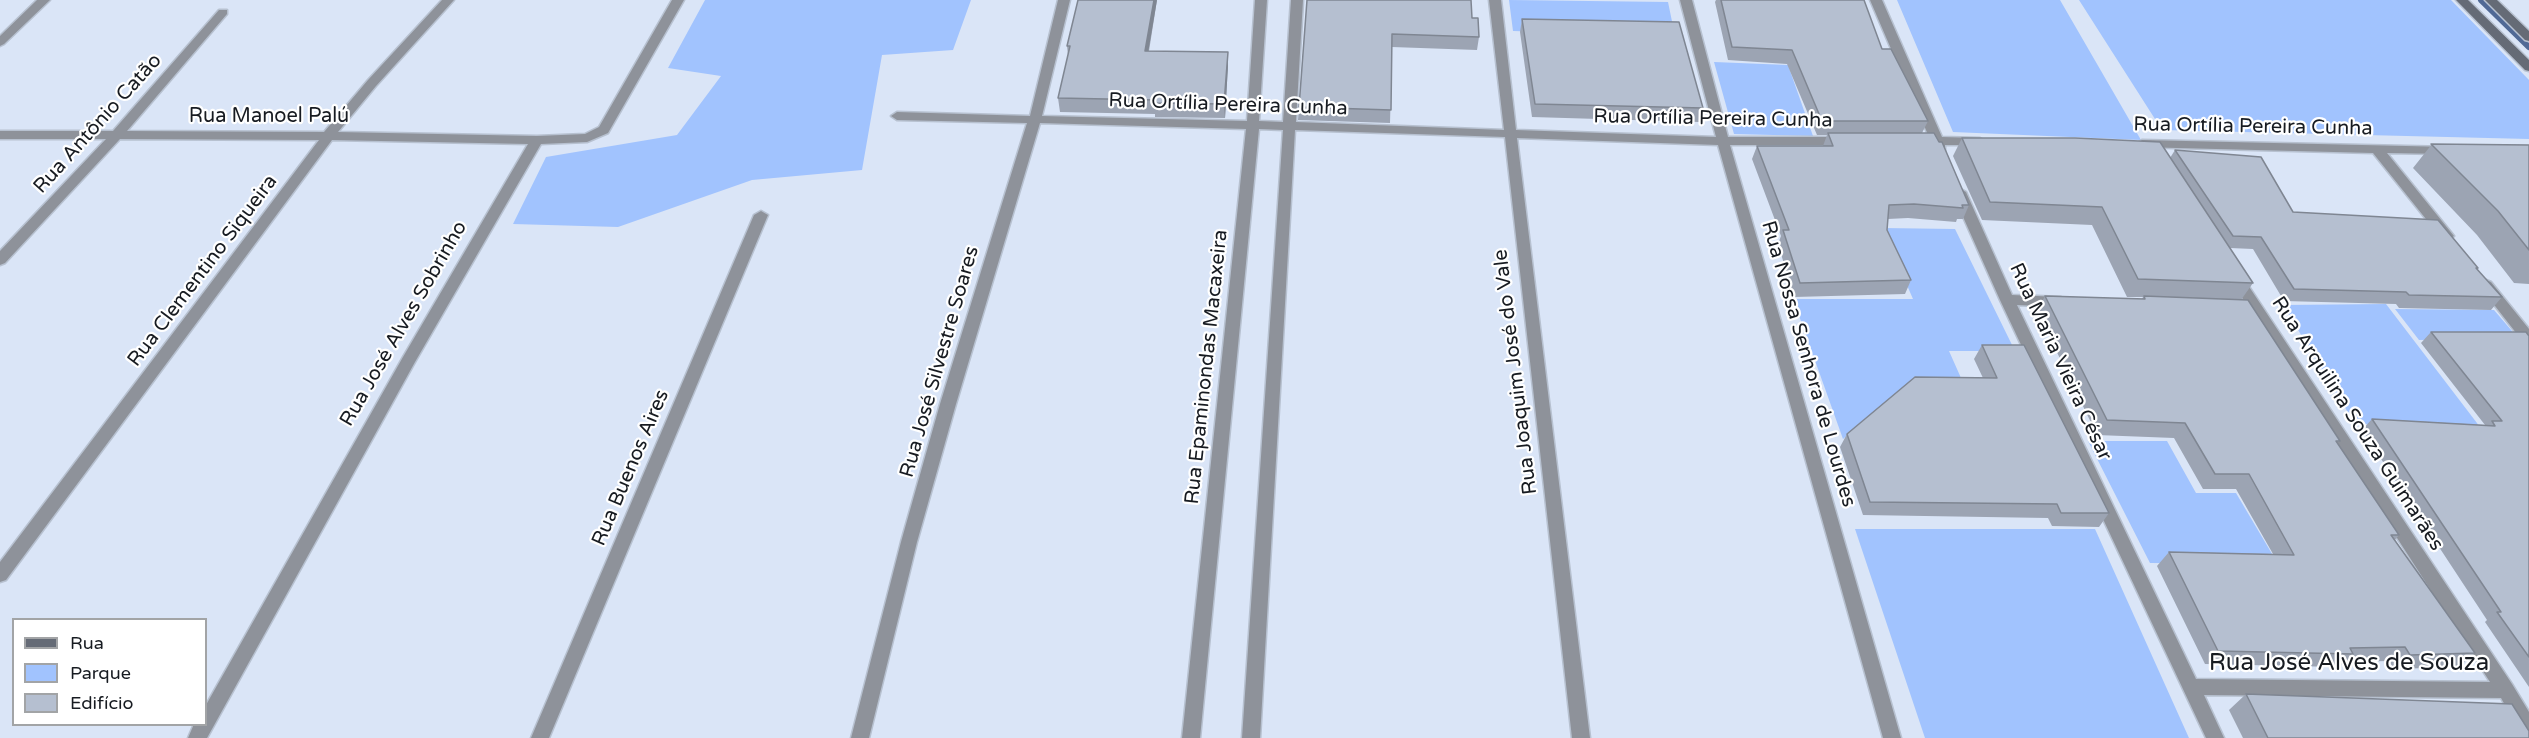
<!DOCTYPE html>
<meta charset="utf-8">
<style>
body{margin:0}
#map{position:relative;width:2529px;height:738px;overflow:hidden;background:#dae5f7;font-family:"Varela Round",sans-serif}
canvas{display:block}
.legend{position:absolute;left:12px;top:618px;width:195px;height:108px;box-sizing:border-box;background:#fff;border:2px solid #a2a4a6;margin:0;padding:8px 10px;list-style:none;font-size:18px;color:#171b21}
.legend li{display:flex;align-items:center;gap:12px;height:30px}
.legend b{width:30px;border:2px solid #a2a4a6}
</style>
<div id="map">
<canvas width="2529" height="738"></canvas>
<ul class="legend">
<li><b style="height:8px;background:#656b76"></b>Rua</li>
<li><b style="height:16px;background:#a1c3fe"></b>Parque</li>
<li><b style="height:16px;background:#b5bfd0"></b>Edifício</li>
</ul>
</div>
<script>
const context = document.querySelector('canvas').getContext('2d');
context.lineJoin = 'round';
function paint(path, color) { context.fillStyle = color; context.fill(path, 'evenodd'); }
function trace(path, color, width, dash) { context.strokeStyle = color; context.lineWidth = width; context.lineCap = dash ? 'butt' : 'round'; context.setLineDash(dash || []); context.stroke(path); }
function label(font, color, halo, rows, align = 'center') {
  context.font = font + ' "Varela Round",sans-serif'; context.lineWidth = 4.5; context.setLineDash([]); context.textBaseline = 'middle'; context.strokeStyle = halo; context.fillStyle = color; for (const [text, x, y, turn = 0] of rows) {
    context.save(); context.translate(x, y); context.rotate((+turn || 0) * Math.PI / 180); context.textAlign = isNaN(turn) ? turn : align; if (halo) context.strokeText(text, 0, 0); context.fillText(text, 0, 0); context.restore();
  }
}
paint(new Path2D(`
 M705 0H971L953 50 882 55 862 170 752 180 618 227 513 224 546 157 677 135 721 76 668 68Z
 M1509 0 1668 2 1675 36 1513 31Z
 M1897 0H2060L2141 140 1953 132Z
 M2079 0H2451L2529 80V139L2162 130Z
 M1714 62 1788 65 1813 136 1734 134Z
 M1882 228 1955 229 2015 351H1949L1965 387H1904L1843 439 1793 299H1913Z
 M2386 304 2480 427 2355 424 2283 305Z
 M2395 309 2494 310 2518 338 2419 340Z
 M2088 441H2167L2196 493H2236L2278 564 2150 563Z
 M1855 529H2095L2189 738H1925Z`), '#a1c3fe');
trace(new Path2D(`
 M2481 0 2529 47`), '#506996', 6);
const minor = new Path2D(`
 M37 0H50L4 44 0 46V36Z
 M442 0H454L376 86 338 132 537 136 585 134 599 127 672 0H684L608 133 587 142 541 144 415 362 207 738H188L194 724H206V705L403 357 528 144 332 140 6 580 0 582V562L319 140 120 139 5 263 0 265V251L106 139H0V131H113L219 10H227V14L127 131 324 132 368 80Z
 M1058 0H1070L1042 116 1247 121 1255 0H1267L1259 121 1283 122 1291 0H1303L1296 122 1504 130 1489 0H1501L1516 130 1716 137 1680 0H1692L1728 137H1845L1851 141 1845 145H1730L1901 738H1883L1718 145 1517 138 1590 738H1572L1505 137 1295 130 1260 738H1242L1283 130 1259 129 1200 738H1182L1246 129 1040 123 956 404 917 542 869 738H851L901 542 940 404 1027 123 897 120 891 116 897 112 1030 116Z
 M1870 0H1882L1942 137 1980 138 1986 142 1984 145H1945V151H1935L1932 145 1913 144 1911 141 1913 138 1929 137Z
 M2142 140 2450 147 2451 150 2450 153 2445 154 2387 153 2454 236 2447 241 2442 239 2373 153 2138 147 2136 144Z
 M1959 188 1966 192 2012 295 2061 297 2068 302 2061 307 2017 305 2196 679 2490 682 2230 279 2228 276 2235 271 2240 273 2512 684 2529 712V737L2522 735 2501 698 2204 695 2224 738H2206L2000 300 1952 192Z
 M761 211 768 215 549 738H531L754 215Z
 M2486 280 2491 282 2529 329V344L2524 343 2481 288 2479 285 2481 282Z`);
const secondary = new Path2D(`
 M2456 0H2468L2529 60V71L2525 70Z
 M2485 0H2497L2529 31V41L2525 40Z`);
trace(minor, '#b7c1d0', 3);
trace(secondary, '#b7c1d0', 3);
paint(minor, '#8e929a');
paint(secondary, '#656b76');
paint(new Path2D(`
 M1157 0 1149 51 1228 65 1225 118 1155 117V114L1060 112 1058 98 1068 55 1067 46Z
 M1307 0 1472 18 1479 37 1477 50 1392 47 1390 123 1298 120Z
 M1716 0H1721L1882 49 1928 121 1922 133 1969 205 1963 219H1957L1956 222 1908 218 1888 219 1887 230 1911 280 1905 294 1794 297 1778 244 1781 236 1752 159 1757 146H1823L1827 135H1817L1787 64 1728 60 1715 2Z
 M1522 19 1703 108 1699 122 1532 117 1520 32Z
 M1962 138 2170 158 2175 150 2293 212 2478 268 2477 270 2502 297 2491 310 2399 308 2396 304 2284 301 2253 249 2230 248 2253 283 2241 300 2340 441 2337 443 2399 535 2395 540 2475 653 2459 667 2394 669 2389 661 2345 662 2338 667 2205 664 2157 566 2169 552 2273 554 2236 489H2203L2174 438 2097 435 2037 311 2045 296 2142 299 2143 297H2127L2092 225 1982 220 1953 156Z
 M2432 144 2529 145V284L2514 283 2477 235 2413 168Z
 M2431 332 2529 336V687L2485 622 2487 620 2362 430 2372 419 2485 425 2421 343Z
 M1982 345 2109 513 2099 527 2052 526 2048 518 1863 515 1840 447 1847 434 1983 378 1974 359Z
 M2246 694 2529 738H2243L2229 710Z`), '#9ca4b3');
paint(new Path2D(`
 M1154 0H1157L1146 65 1145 51Z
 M1228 52V65L1225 118 1224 104Z`), '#7f8692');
const building = new Path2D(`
 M1078 0H1154L1145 51 1228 52 1224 104 1154 103 1155 100 1058 98 1070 46H1067Z
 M1307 0H1471L1472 18H1478L1479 37 1392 34 1391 110 1299 107Z
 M1721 0H1864L1882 49H1891L1928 121H1822L1792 50 1732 47Z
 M1522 19 1679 22 1703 108 1535 104Z
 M1828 133H1934L1939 142H1942L1969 205H1962L1963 208 1914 204 1889 205 1887 230 1911 280 1800 283 1783 230H1789L1757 146H1833Z
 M1962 138H2075L2160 142 2253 283 2138 279 2102 207 1990 202Z
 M2431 144 2529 145V250L2498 211Z
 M2175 150 2261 157 2293 212 2438 220 2478 268H2476L2502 297 2409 295 2406 292 2294 289 2261 237 2233 236Z
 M2045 296 2145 299 2144 296 2248 300 2340 441H2336L2399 535H2391L2475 653 2410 655 2405 647 2350 648 2353 654 2218 651 2169 552 2294 555 2249 474H2215L2185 423 2107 420Z
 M2431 332H2526L2529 336V657L2497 612H2501L2372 419 2495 426 2492 421H2502Z
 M1982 345H2024L2109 513H2061L2057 504 1870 502 1847 434 1915 377 1997 378Z
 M2246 694 2512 704 2529 731V738H2268Z`);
paint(building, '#b5bfd0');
trace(building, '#7f8692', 1.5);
label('20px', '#171b21', '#fff', [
 ["Rua Ortília Pereira Cunha",1228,105,2],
 ["Rua Manoel Palú",269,117],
 ["Rua Ortília Pereira Cunha",1713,119,1],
 ["Rua Antônio Catão",98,124,-48],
 ["Rua Ortília Pereira Cunha",2253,127,1],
 ["Rua Clementino Siqueira",203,271,-53],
 ["Rua José Alves Sobrinho",404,324,-60],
 ["Rua José Silvestre Soares",940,362,-74],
 ["Rua Maria Vieira César",2060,362,65],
 ["Rua Nossa Senhora de Lourdes",1808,364,74],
 ["Rua Epaminondas Macaxeira",1207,367,-84],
 ["Rua Joaquim José do Vale",1516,372,-97],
 ["Rua Arquilina Souza Guimarães",2357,424,57],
 ["Rua Buenos Aires",631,468,-67]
]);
label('24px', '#171b21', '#fff', [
 ["Rua José Alves de Souza",2349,664]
]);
</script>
